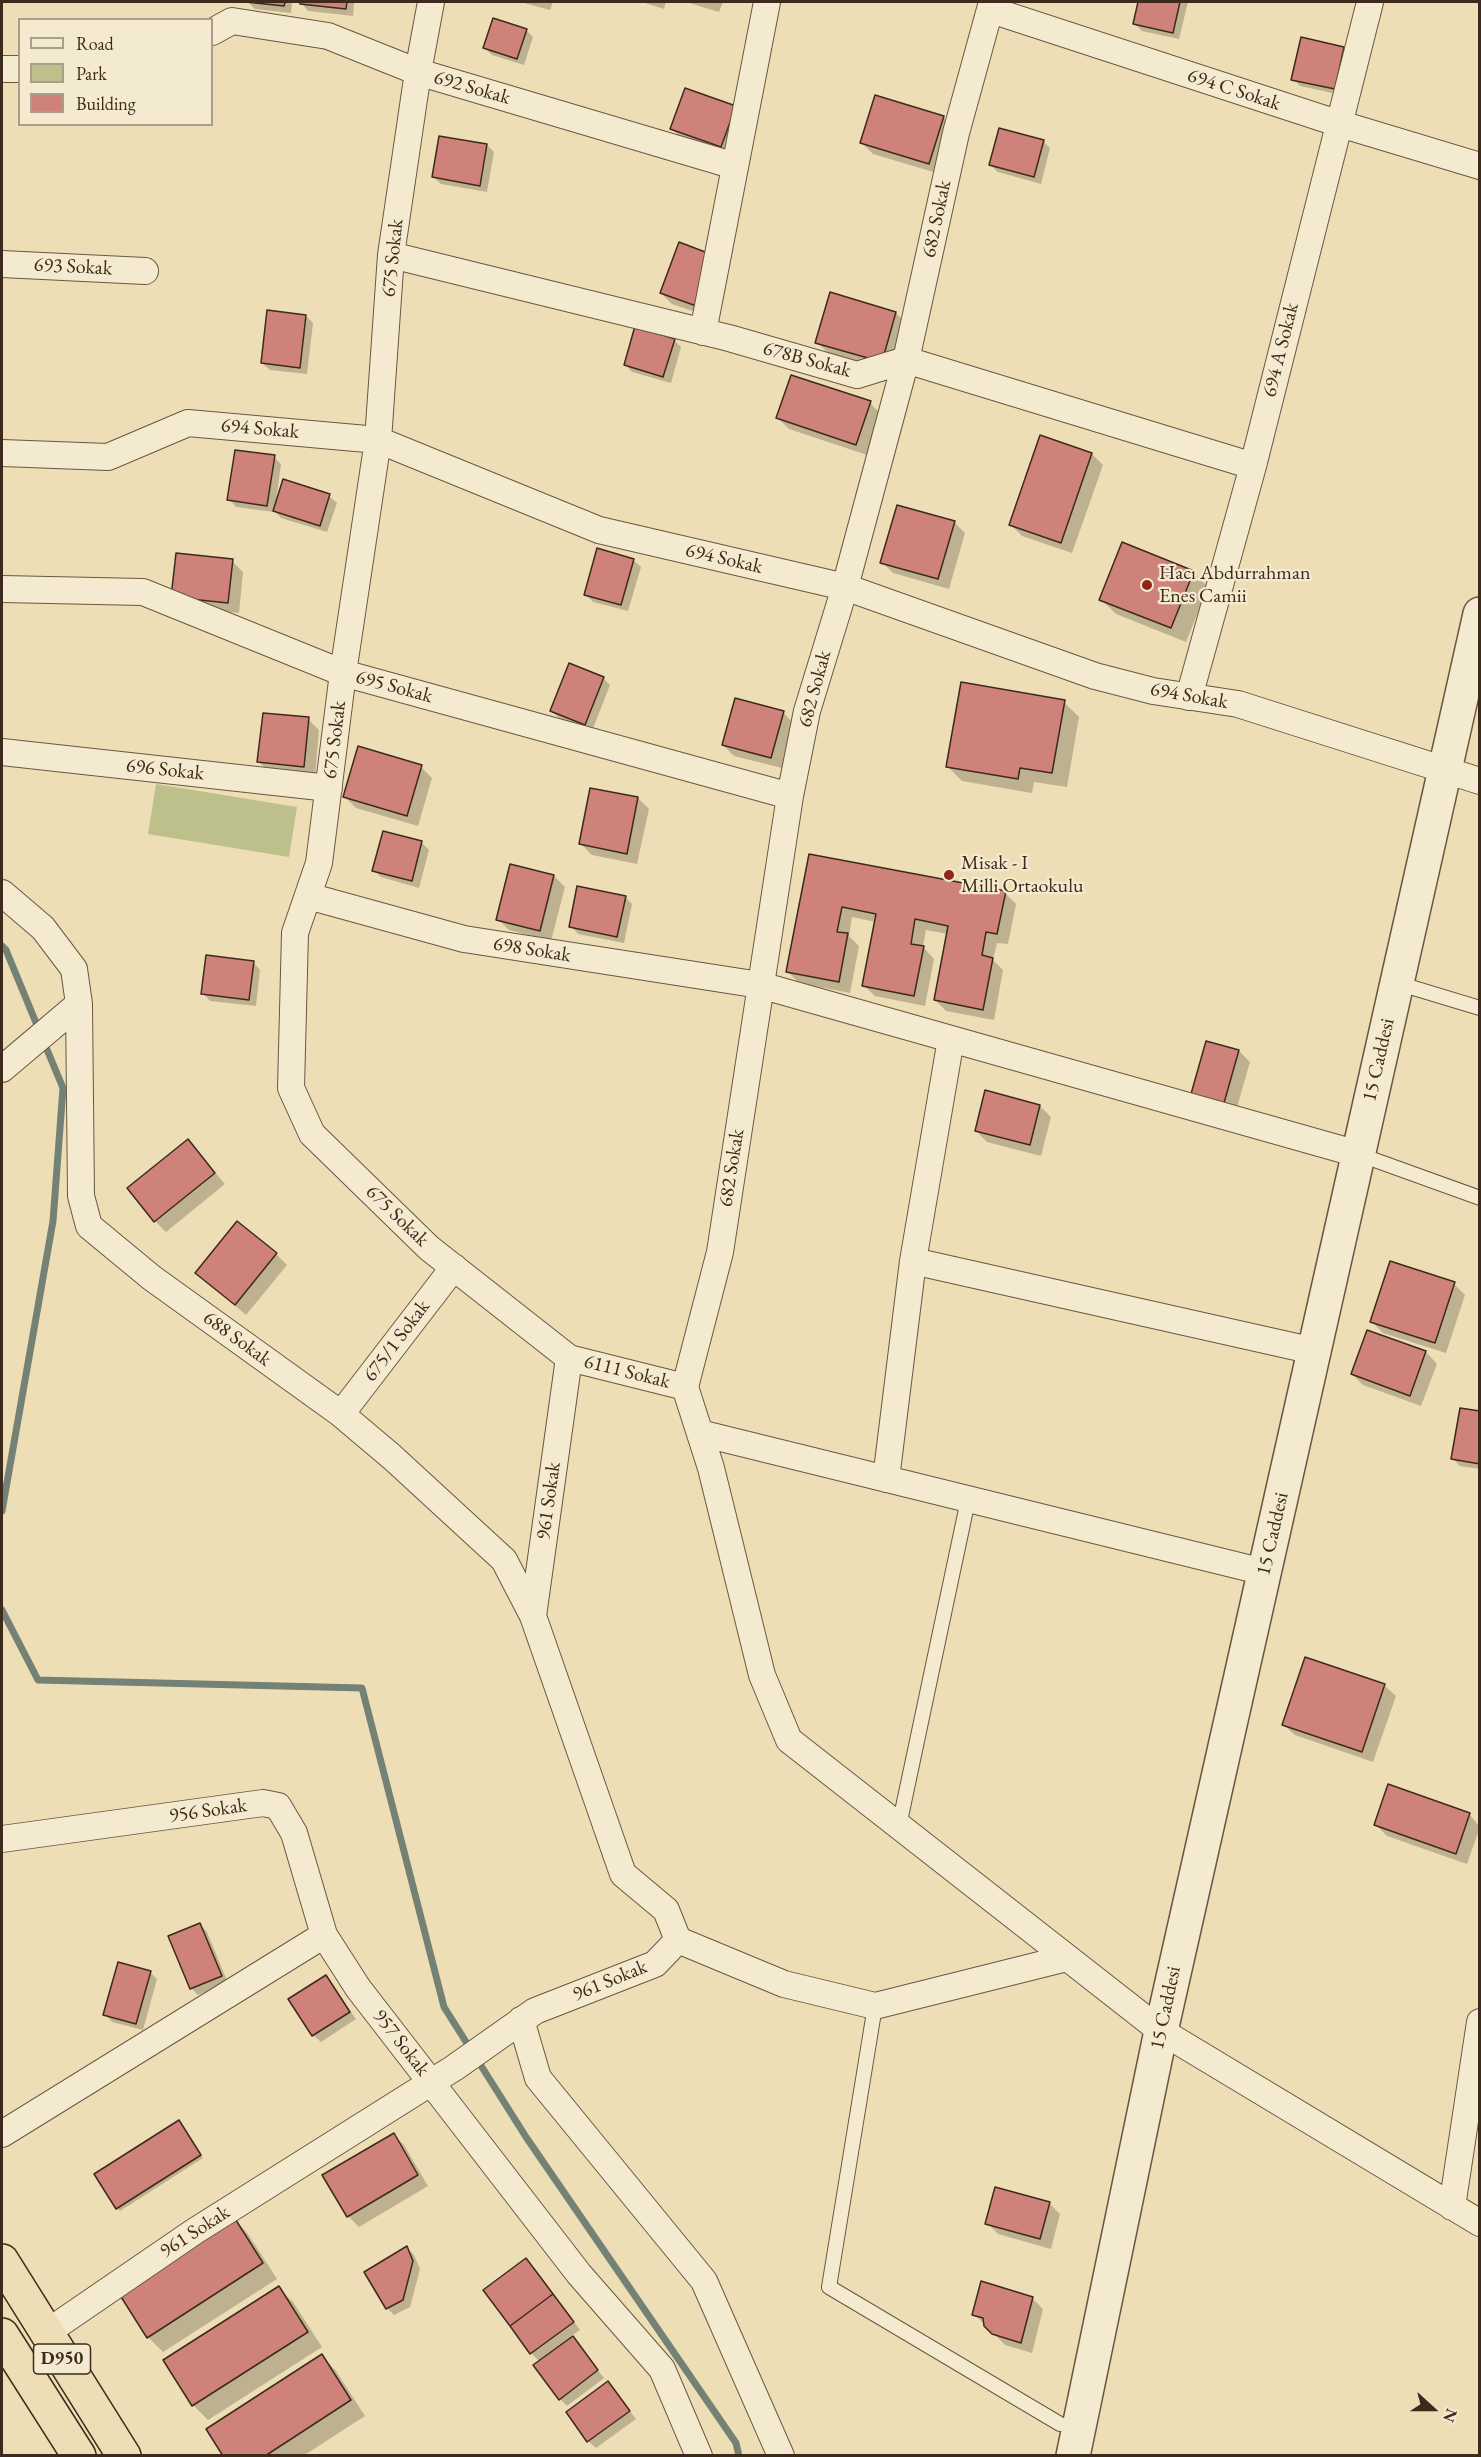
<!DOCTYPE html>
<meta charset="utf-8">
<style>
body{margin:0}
#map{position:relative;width:1481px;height:2457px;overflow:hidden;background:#eedeb5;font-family:"EB Garamond",serif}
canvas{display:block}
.frame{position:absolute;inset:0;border:3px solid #3d2a1d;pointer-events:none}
.legend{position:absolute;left:18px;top:18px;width:195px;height:108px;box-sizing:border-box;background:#f4eacf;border:2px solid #ab9d88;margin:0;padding:8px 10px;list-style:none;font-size:18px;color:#3d2a1d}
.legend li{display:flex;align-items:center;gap:12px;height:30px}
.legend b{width:30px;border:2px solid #ab9d88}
.north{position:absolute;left:1403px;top:2379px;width:60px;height:60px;-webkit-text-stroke:4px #f4eacf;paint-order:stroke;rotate:111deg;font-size:16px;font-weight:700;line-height:24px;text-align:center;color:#3d2a1d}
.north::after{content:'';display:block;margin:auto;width:21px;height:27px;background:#3d2a1d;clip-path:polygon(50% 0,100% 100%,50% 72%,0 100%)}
</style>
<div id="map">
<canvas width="1481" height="2457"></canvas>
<div class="frame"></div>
<ul class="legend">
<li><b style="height:8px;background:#f4eacf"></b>Road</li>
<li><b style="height:16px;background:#bdc08a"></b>Park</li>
<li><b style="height:16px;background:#cf827a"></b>Building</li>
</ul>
<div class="north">N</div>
</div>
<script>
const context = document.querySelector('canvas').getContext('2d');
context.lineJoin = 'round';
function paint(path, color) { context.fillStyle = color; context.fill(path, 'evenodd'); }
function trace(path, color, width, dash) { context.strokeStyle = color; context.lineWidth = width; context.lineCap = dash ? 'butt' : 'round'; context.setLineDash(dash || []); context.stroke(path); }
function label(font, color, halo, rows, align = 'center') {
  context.font = font + ' "EB Garamond",serif'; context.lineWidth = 4.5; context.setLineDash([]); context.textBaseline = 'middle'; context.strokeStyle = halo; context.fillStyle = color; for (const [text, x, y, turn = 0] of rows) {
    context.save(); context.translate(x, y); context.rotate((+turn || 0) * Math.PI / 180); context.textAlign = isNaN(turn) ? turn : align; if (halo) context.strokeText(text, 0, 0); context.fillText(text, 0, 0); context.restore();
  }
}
paint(new Path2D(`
 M156 784 297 807 289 857 148 834Z`), '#bdc08a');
paint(new Path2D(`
 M248 2H292L291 13 255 9Z
 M301 2H354L353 16 308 11Z
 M520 2H553L550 10Z
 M642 2H666L664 9Z
 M686 2H723L719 12Z
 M1140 2H1188L1179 39 1142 31 1135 24Z
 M526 30 533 37 524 65 492 55 485 48Z
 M1344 48 1351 55 1342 95 1300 86 1293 79Z
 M735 108 732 157 683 140 672 129Z
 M943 117 954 128 940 174 873 154 862 143Z
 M1043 141 1050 148 1041 184 998 172 990 165Z
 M487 145 494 152 487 192 441 184 433 177Z
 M680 244 713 318 672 304 661 293Z
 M896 313 907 324 893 372 828 353 817 342Z
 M306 316 313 323 307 374 270 370 262 363Z
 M674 340 681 347 671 383 632 372 625 364Z
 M870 403 881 414 867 455 789 429 778 418Z
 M1041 437 1092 454 1103 465 1072 553 1022 536 1011 525Z
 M274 457 281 464 276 501 329 496 337 503 327 532 281 518 274 510V512L236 507 229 499Z
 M954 522 965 533 949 589 893 573 882 562Z
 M633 560 641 567 628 611 593 602 586 595Z
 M232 561 243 572 239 613 184 607Z
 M1193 572 1208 587 1186 642 1116 614 1101 599Z
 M603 678 610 685 592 731 559 718 552 711Z
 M1064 702 1079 717 1067 787 1034 782 1032 793 962 781 947 766Z
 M783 712 794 724 782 768 734 756 723 745Z
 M308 719 319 730 315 777 270 773 259 762Z
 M421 767 432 778 418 826 356 808 345 797Z
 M638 798 649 809 637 864 592 855 581 844Z
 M384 832 422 843 429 850 419 888 381 877 374 870Z
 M810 856 1005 893 1016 904 1008 944 997 943 993 960 1003 970 994 1020 946 1011 935 1000 948 934 926 930 923 947 934 959 925 1006 875 996 863 985 876 922 852 917 849 936 859 946 850 993 799 983 788 972Z
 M554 876 565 887 551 941 509 930 498 919Z
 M625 897 632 904 624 943 578 934 571 926Z
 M253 962 260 970 256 1006 210 1001 203 993Z
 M1239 1051 1250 1062 1233 1121 1201 1111Z
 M1040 1106 1051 1117 1041 1156 987 1142 976 1131Z
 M188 1141 225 1184 166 1232 155 1221Z
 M276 1254 287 1265 246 1315 197 1273Z
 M1454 1284 1465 1295 1446 1353 1383 1333 1372 1322Z
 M1368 1332 1426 1352 1437 1364 1421 1406 1363 1385 1352 1374Z
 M1480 1412V1469L1460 1466 1453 1459Z
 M1384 1685 1396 1696 1373 1762 1295 1735 1283 1724Z
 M1469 1814 1480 1827 1467 1864 1387 1836 1376 1825Z
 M200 1924 207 1932 228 1983 198 1995 191 1988Z
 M150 1972 157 1979 143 2030 112 2022 105 2014Z
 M326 1977 356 2019 321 2042 313 2035Z
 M179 2122 203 2158 120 2211 117 2208Z
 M393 2134 404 2145 428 2186 359 2227 348 2216Z
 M1049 2203 1060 2214 1051 2249 998 2234 987 2223Z
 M234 2219 248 2234 277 2279 163 2352 148 2337Z
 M407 2248 414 2255 420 2269 410 2307 394 2315 387 2308Z
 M526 2260 537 2271 580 2330 571 2336 604 2378 567 2406 560 2399 540 2362 531 2353Z
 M278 2288 293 2302 322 2347 208 2420 193 2405Z
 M1032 2298 1043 2309 1032 2353 1005 2345 974 2314Z
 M322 2356 336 2371 365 2416 303 2456H224Z
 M608 2383 636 2419 596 2448 588 2441Z`), '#0003');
trace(new Path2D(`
 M2 946 6 950 39 1030
 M2 1511 53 1221 63 1088 43 1040
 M2 1610 38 1680 362 1688 444 2007 526 2137 736 2443 739 2456`), '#748275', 7);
const building = new Path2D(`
 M246 2H285L284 6Z
 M300 2H347L346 9 300 4Z
 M1138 2H1180L1173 33 1133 24Z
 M493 18 527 29 517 59 483 48Z
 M1301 37 1344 47 1335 89 1291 80Z
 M685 88 736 106 721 147 670 129Z
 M875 95 944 116 929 164 860 143Z
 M999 128 1044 140 1034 177 989 165Z
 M439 136 487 144 480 186 432 177Z
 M679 242 713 255 702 308 660 293Z
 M830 292 896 312 882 362 815 343Z
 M267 310 306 315 300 368 261 363Z
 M635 326 675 339 663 377 624 365Z
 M791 375 871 401 856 445 776 418Z
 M1040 435 1092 453 1061 543 1009 525Z
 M235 450 275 455 267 506 227 500Z
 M283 479 330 494 320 526 273 511Z
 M897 505 955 521 938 579 880 563Z
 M1122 542 1194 571 1171 628 1099 600Z
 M597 548 634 559 621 605 584 595Z
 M176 553 233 559 228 603 171 597Z
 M569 663 604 677 585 725 550 711Z
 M961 682 1065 700 1052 773 1020 768 1018 779 946 767Z
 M735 698 784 711 771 758 722 745Z
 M263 713 309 717 304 767 257 762Z
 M358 746 422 765 407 816 343 797Z
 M590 788 638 797 627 854 579 844Z
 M383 831 422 841 412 881 372 871Z
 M809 854 1006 891 997 934 986 932 982 955 993 958 983 1010 934 1000 948 926 915 919 911 944 924 946 914 996 862 986 876 914 842 907 837 932 848 933 839 982 786 972Z
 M510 864 554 875 540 931 496 920Z
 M577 886 626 896 617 937 569 927Z
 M206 955 254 961 249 1000 201 994Z
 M1206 1041 1239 1050 1222 1110 1189 1101Z
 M985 1090 1040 1105 1030 1145 975 1131Z
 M188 1139 215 1173 154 1222 127 1188Z
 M237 1221 277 1253 235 1305 195 1273Z
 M1390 1261 1455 1282 1435 1343 1370 1322Z
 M1367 1330 1426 1351 1410 1396 1351 1374Z
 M1460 1408 1480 1411V1464L1451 1459Z
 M1305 1657 1385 1684 1362 1752 1282 1725Z
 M1388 1784 1470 1813 1456 1854 1374 1825Z
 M200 1923 222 1976 190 1989 168 1936Z
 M118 1962 151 1971 136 2024 103 2015Z
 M326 1975 350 2012 312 2036 288 1999Z
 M179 2120 201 2155 116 2209 94 2174Z
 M394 2133 418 2175 347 2217 322 2175Z
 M995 2187 1050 2202 1040 2239 985 2224Z
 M234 2217 263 2263 147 2338 118 2292Z
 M407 2246 413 2261 403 2300 386 2309 364 2272Z
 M526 2258 553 2294 510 2326 483 2290Z
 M981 2281 1033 2297 1021 2343 992 2334 984 2326 983 2318 972 2315Z
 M279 2286 308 2332 192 2406 163 2360Z
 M553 2294 574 2322 530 2354 510 2326Z
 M573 2336 598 2370 559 2400 533 2365Z
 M322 2354 351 2400 265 2456H223L206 2429Z
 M608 2381 630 2411 587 2442 566 2412Z`);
paint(building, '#cf827a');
trace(building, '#3d2a1d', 1.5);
const service = new Path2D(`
 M1397 983 1480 1008
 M1358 1154 1480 1198
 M899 1826 968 1500
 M875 2006 829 2287 1060 2424`);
const minor = new Path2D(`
 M431 2 418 72 391 255 378 440 343 673 319 863 295 933 291 1088 312 1134 429 1248 569 1358 685 1387
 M991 10 1337 123 1480 166
 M212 32 232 21 328 36 418 72 735 166
 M2 69H20
 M391 255 729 338 857 375 906 360 1253 466
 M2 264 145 271
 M703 332 767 2
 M2 453 108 457 188 423 378 440 599 530 845 587 1095 676 1153 691 1238 704 1480 781
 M2 589 143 592 343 673 790 796
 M1189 697 1253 466 1370 2
 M2 752 329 788
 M2 893 43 928 74 969 79 1004 81 1196 89 1226 152 1278 341 1414 392 1457 504 1560 533 1616
 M308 896 464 939 760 985 1358 1154
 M2 1069 79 1004
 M913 1261 1314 1351
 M685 1387 720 1252 790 796 807 711 845 587 906 360 956 133 992 2
 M685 1387 711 1468 762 1675 789 1740 1161 2031 1480 2223
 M341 1414 454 1267
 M700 1433 1264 1572
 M886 1479 913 1261 951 1039
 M2 1839 263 1803 278 1806 294 1833 324 1935 358 1988 579 2274 662 2369 699 2456
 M678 1940 784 1984 875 2006 1067 1958
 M521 2020 538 2078 704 2281 781 2456
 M2 2134 324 1935
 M1452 2207 1480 2022
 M46 2333 195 2231 454 2068 535 2011 655 1964 678 1940 666 1910 623 1874 533 1616 569 1358`);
const tertiary = new Path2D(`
 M1073 2456 1161 2031 1480 614`);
const trunk = new Path2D(`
 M2 2261 124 2456
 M2 2335 79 2456`);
trace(service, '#695743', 16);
trace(minor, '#695743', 28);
trace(tertiary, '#695743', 36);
trace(trunk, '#3d2a1d', 36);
trace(service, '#f4eacf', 14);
trace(minor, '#f4eacf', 26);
trace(tertiary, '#f4eacf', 33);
trace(trunk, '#eedeb5', 33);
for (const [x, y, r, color] of [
 [1147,585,6,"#8f2418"],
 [949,875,6,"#8f2418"]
]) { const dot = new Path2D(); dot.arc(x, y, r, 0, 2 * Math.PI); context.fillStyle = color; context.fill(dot); trace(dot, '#f4eacf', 2); }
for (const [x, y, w] of [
 [62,2359,57]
]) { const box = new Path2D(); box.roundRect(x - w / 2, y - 15, w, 30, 4.5); context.fillStyle = '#f4eacf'; context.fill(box); trace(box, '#3d2a1d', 1.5); }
label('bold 18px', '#3d2a1d', null, [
 ["D950",62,2359]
]);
label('20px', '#3d2a1d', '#f4eacf', [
 ["692 Sokak",472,88,16],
 ["694 C Sokak",1234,90,18],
 ["682 Sokak",937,219,-78],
 ["675 Sokak",393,258,-84],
 ["693 Sokak",73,267,3],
 ["694 A Sokak",1281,350,-76],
 ["678B Sokak",807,360,15],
 ["694 Sokak",260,429,5],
 ["694 Sokak",724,559,13],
 ["695 Sokak",394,687,15],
 ["682 Sokak",815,689,-75],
 ["694 Sokak",1189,696,10],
 ["675 Sokak",335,740,-83],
 ["696 Sokak",165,770,6],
 ["698 Sokak",532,950,9],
 ["15 Caddesi",1379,1060,-77],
 ["682 Sokak",732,1168,-81],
 ["675 Sokak",397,1216,44],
 ["688 Sokak",237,1339,36],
 ["675/1 Sokak",397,1341,-53],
 ["6111 Sokak",627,1372,14],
 ["961 Sokak",549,1501,-82],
 ["15 Caddesi",1273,1534,-77],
 ["956 Sokak",208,1811,-8],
 ["961 Sokak",610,1981,-22],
 ["15 Caddesi",1166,2008,-78],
 ["957 Sokak",401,2043,52],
 ["961 Sokak",195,2232,-33]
]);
label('20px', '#3d2a1d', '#f4eacf', [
 ["Hacı Abdurrahman",1159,574],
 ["Enes Camii",1159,597],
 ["Misak - I",961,864],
 ["Milli Ortaokulu",961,887]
], 'left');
</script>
